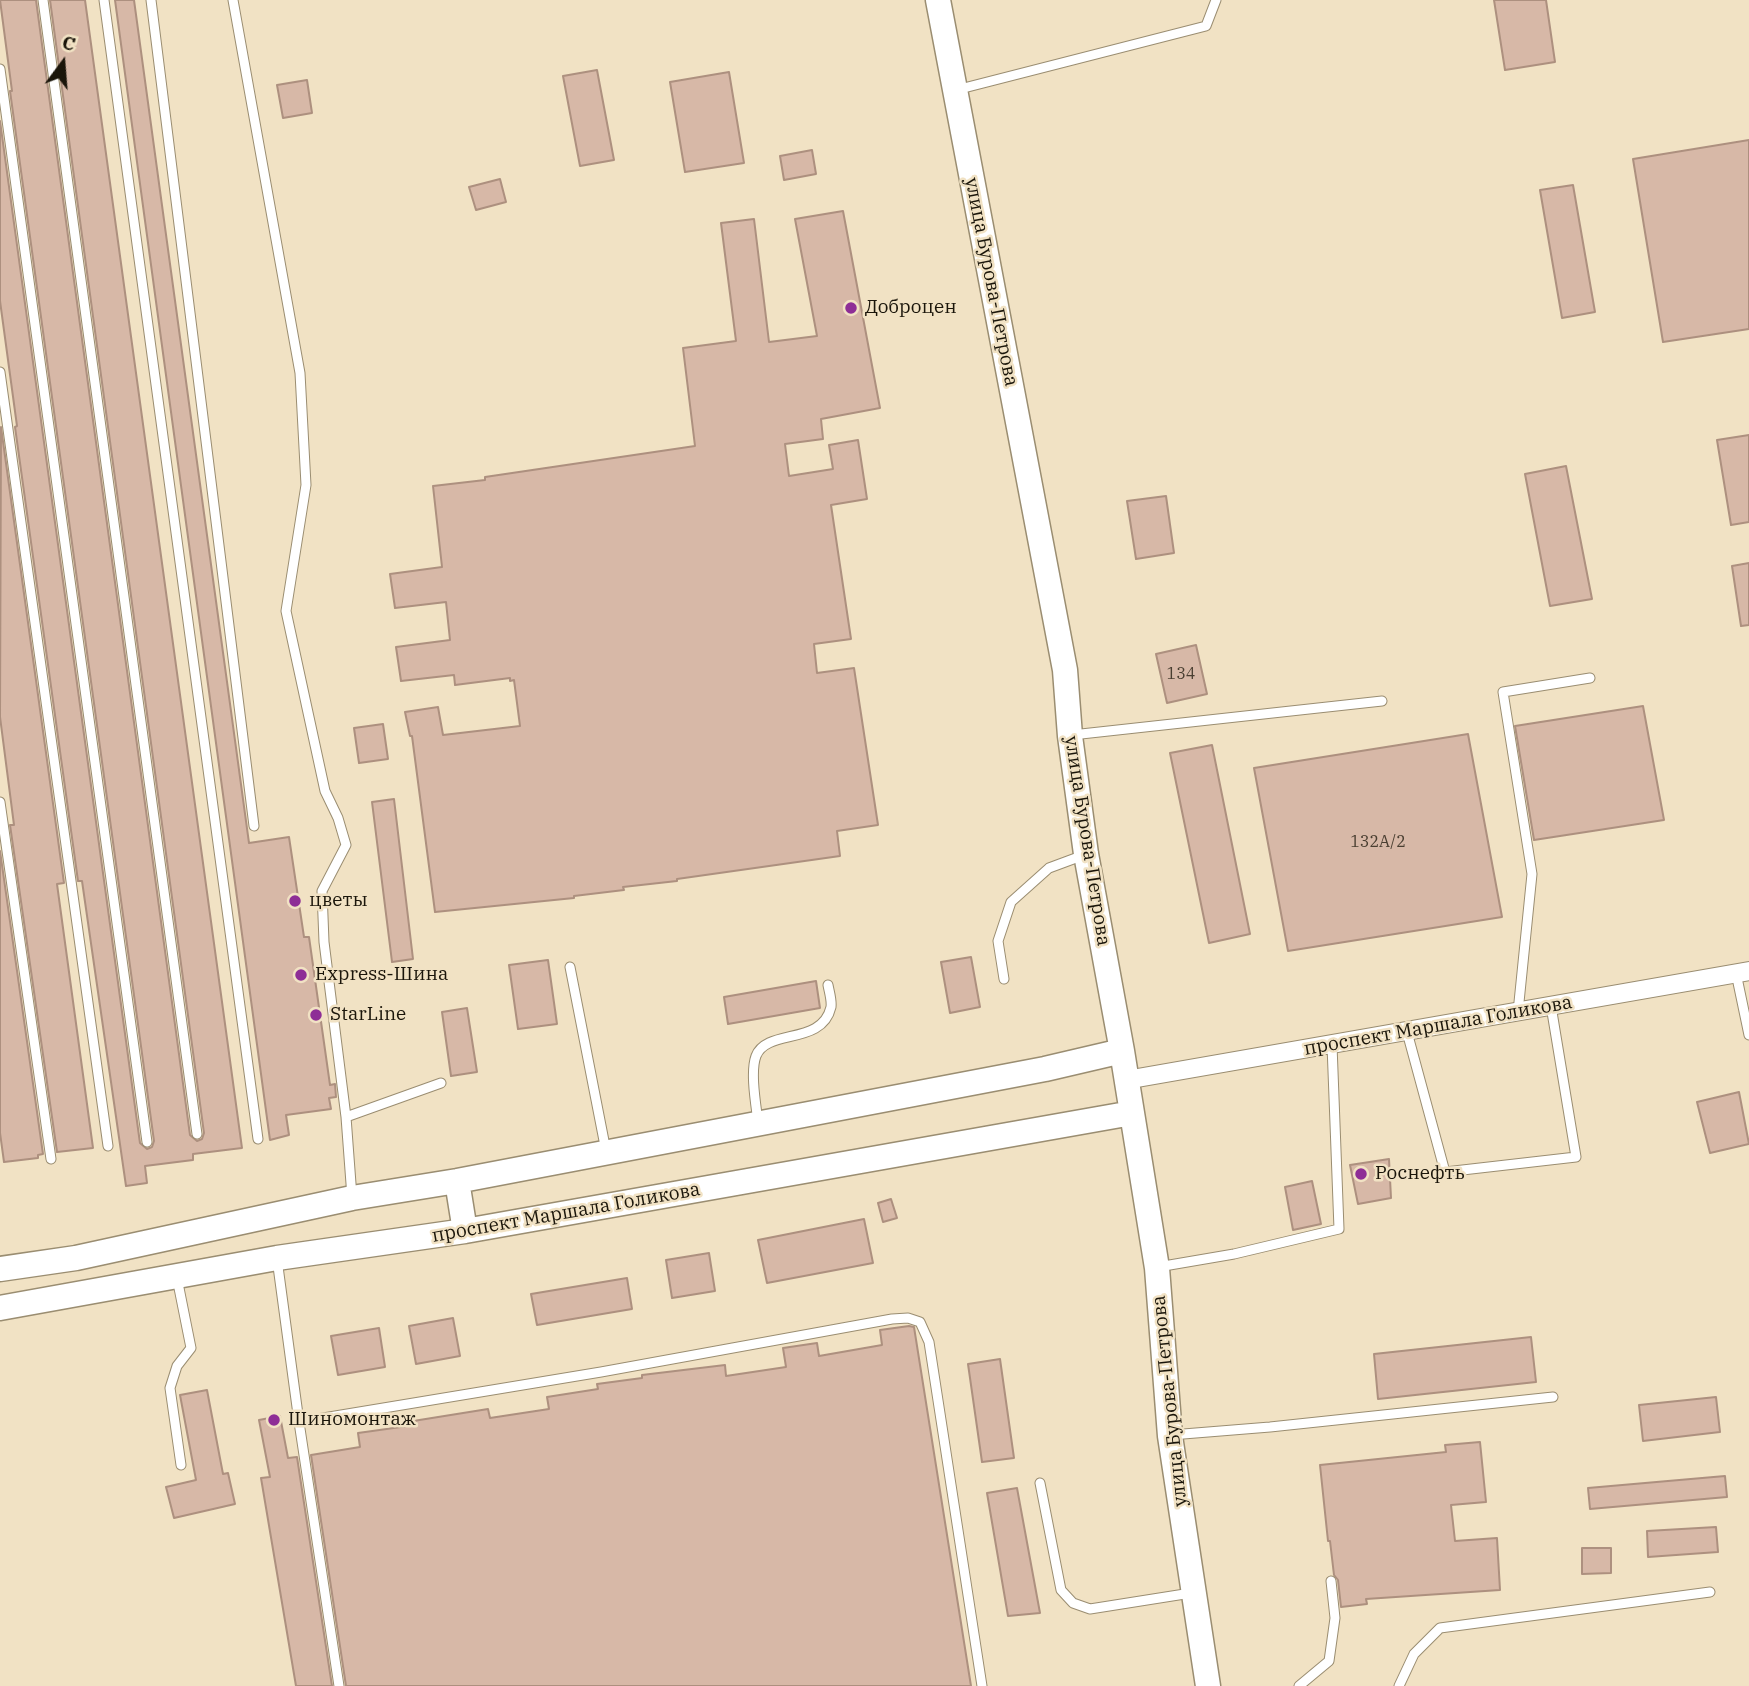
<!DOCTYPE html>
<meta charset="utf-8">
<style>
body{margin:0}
#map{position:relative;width:1749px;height:1686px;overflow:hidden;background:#f1e2c4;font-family:"IBM Plex Serif",serif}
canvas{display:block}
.north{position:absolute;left:28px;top:28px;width:70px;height:70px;-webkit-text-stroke:5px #f1e2c4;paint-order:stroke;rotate:16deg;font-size:19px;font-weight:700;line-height:28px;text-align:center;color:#1a150a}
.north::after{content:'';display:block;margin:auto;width:24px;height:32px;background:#1a150a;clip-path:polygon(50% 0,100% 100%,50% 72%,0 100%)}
</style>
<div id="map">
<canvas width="1749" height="1686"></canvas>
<div class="north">С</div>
</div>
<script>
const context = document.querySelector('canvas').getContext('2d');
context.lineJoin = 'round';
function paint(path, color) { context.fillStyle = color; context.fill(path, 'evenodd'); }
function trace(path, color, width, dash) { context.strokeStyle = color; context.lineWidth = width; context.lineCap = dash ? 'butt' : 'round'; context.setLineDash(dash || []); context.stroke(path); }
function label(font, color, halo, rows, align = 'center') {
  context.font = font + ' "IBM Plex Serif",serif'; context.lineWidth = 5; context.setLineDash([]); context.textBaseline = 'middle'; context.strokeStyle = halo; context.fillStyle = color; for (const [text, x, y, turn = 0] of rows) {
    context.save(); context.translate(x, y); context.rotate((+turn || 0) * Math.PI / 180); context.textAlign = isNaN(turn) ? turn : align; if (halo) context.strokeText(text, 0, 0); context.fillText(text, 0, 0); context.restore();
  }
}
const building = new Path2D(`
 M0 0H36L190 1135 197 1141 202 1139 204 1133 50 0H85L242 1148 193 1154V1160L145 1166 147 1183 126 1186 82 881H78L15 427 17 426 0 301V121L140 1143 147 1149 152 1147 154 1141 10 91H12Z
 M115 0H134L249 843 289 837 304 937H309L330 1085 335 1084 336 1097 329 1098 331 1109 286 1115 289 1135 270 1140Z
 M1494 0H1546L1555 62 1505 70Z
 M597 70 614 160 580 166 563 76Z
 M729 72 744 163 685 172 670 82Z
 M307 80 312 113 283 118 277 85Z
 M1749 140V329L1663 342 1633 159Z
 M812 150 816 174 784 180 780 156Z
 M500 179 506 202 476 210 469 187Z
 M1573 185 1595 312 1562 318 1540 190Z
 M843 211 880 408 821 419 823 439 785 444 789 476 833 469 829 445 858 440 867 499 831 505 851 639 814 644 817 673 854 668 878 825 837 831 840 856 677 879V881L623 887 624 890 574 896V898L435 912 412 736H410L405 712 438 707 443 735 520 726 514 680 510 681V678L455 685 454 675 401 681 396 647 450 640 446 602 395 608 390 574 442 567 433 486 485 480V477L695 446 683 348 736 341 721 223 754 219 769 342 817 336 795 219Z
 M1 427 64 883 57 884 93 1148 57 1152 10 825H14L0 717Z
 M1749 435V522L1731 525 1717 440Z
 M1566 466 1592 599 1550 606 1525 474Z
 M1166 496 1174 553 1136 559 1127 501Z
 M1749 563V625L1741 626 1732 566Z
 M1196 645 1207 694 1167 703 1156 654Z
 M1643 706 1664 820 1534 840 1515 726Z
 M383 724 388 759 359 763 354 728Z
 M1468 734 1502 917 1288 951 1254 768Z
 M1212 745 1250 934 1209 943 1170 753Z
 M394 799 413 959 392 962 372 802Z
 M0 851 43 1154 38 1155V1158L4 1162 0 1133Z
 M971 957 980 1007 950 1013 941 962Z
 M548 960 557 1024 518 1029 509 965Z
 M816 981 820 1008 728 1024 724 997Z
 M467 1008 477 1072 451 1076 442 1012Z
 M1739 1092 1749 1144 1710 1153 1697 1102Z
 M1389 1159 1391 1198 1358 1204 1350 1165Z
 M1312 1181 1321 1224 1293 1230 1285 1187Z
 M891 1199 897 1218 883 1222 878 1203Z
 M864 1219 873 1263 767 1283 758 1240Z
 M709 1253 715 1291 672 1298 666 1260Z
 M627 1278 632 1309 537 1325 531 1294Z
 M453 1318 460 1356 416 1364 409 1326Z
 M909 1326 914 1327 971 1686H346L311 1455 360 1447 358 1433 408 1426 407 1422 488 1409 490 1418 549 1409 547 1397 598 1389 597 1384 642 1378V1375L725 1365 726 1376 786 1367 783 1348 817 1343 819 1356 882 1345 880 1330Z
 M379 1328 385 1367 338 1375 331 1336Z
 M1531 1337 1536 1382 1378 1399 1374 1354Z
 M1000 1359 1014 1458 982 1462 968 1364Z
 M207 1390 223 1474 228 1473 235 1504 174 1518 166 1487 196 1480 180 1395Z
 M1716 1397 1720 1432 1643 1441 1639 1405Z
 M280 1416 288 1458 297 1457 332 1686H296L261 1478 270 1477 259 1420Z
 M1480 1442 1486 1502 1451 1505 1455 1541 1497 1538 1500 1590 1366 1599 1367 1604 1341 1607 1338 1580 1334 1575 1330 1541H1328L1320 1465 1446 1452 1445 1445Z
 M1725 1476 1727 1497 1590 1509 1588 1488Z
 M1017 1488 1040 1613 1008 1616 987 1493Z
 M1716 1527 1718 1552 1648 1557 1647 1531Z
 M1582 1548H1611V1573L1582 1574Z`);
paint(building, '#d7b8a7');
trace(building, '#ad907f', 2);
const lane = new Path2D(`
 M43 0 197 1134
 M104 0 258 1139
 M151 0 254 826
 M233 0 300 373 306 485 286 611 325 791 338 818 346 845 322 891 324 942 346 1117 352 1197
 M0 69 147 1142
 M956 90 1206 26 1216 0
 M0 372 108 1146
 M1072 735 1382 701
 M0 802 51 1159
 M570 967 606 1151
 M1736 973 1749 1035
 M1004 979 998 941 1011 902 1049 868 1084 855
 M1518 1012 1532 874 1503 692 1590 678
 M1407 1032 1445 1172 1576 1157 1551 1006
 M346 1117 441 1083
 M758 1122C756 1105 750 1072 756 1056 767 1028 822 1046 831 1007 832 1000 829 991 828 985
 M277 1259 299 1422 601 1372 892 1319 908 1318 920 1322 929 1342 982 1686
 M1158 1267 1234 1254 1339 1229 1332 1045
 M177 1278 191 1348 177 1366 170 1388 181 1465
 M299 1422 339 1686
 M1171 1435 1270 1427 1553 1397
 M1040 1483 1061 1590 1073 1603 1090 1609 1191 1593
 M1299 1686 1329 1661 1335 1618 1331 1581
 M1399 1686 1414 1654 1440 1628 1710 1592`);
const street = new Path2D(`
 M1126 1080 1749 971`);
const secondary = new Path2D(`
 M938 0 1065 670 1070 736 1086 854 1122 1051 1157 1268 1170 1436 1208 1686
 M457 1181 465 1231
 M0 1269 76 1258 352 1198 457 1181 1045 1069 1122 1051
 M0 1308 277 1258 465 1231 1132 1113`);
trace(lane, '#9a8d71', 11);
trace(street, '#9a8d71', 20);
trace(secondary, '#9a8d71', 27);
trace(lane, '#fff', 9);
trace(street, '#fff', 18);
trace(secondary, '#fff', 24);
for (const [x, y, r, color] of [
 [851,308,7,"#8e2e96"],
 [295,901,7,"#8e2e96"],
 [301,975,7,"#8e2e96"],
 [316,1015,7,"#8e2e96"],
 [1361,1174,7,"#8e2e96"],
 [274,1420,7,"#8e2e96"]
]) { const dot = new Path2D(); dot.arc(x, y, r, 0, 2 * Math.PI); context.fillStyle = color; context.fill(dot); trace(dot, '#f1e2c4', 2.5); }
label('16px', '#493e31', null, [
 ["134",1181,674],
 ["132А/2",1378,842]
]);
label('19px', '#1a150a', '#f1e2c4', [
 ["улица Бурова-Петрова",991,282,79],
 ["улица Бурова-Петрова",1087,841,81],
 ["проспект Маршала Голикова",1438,1026,-10],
 ["проспект Маршала Голикова",566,1213,-10],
 ["улица Бурова-Петрова",1170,1401,-96]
]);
label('19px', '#1a150a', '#f1e2c4', [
 ["Доброцен",865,308],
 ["цветы",309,901],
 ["Express-Шина",315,975],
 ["StarLine",330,1015],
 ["Роснефть",1375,1174],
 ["Шиномонтаж",288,1420]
], 'left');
</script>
